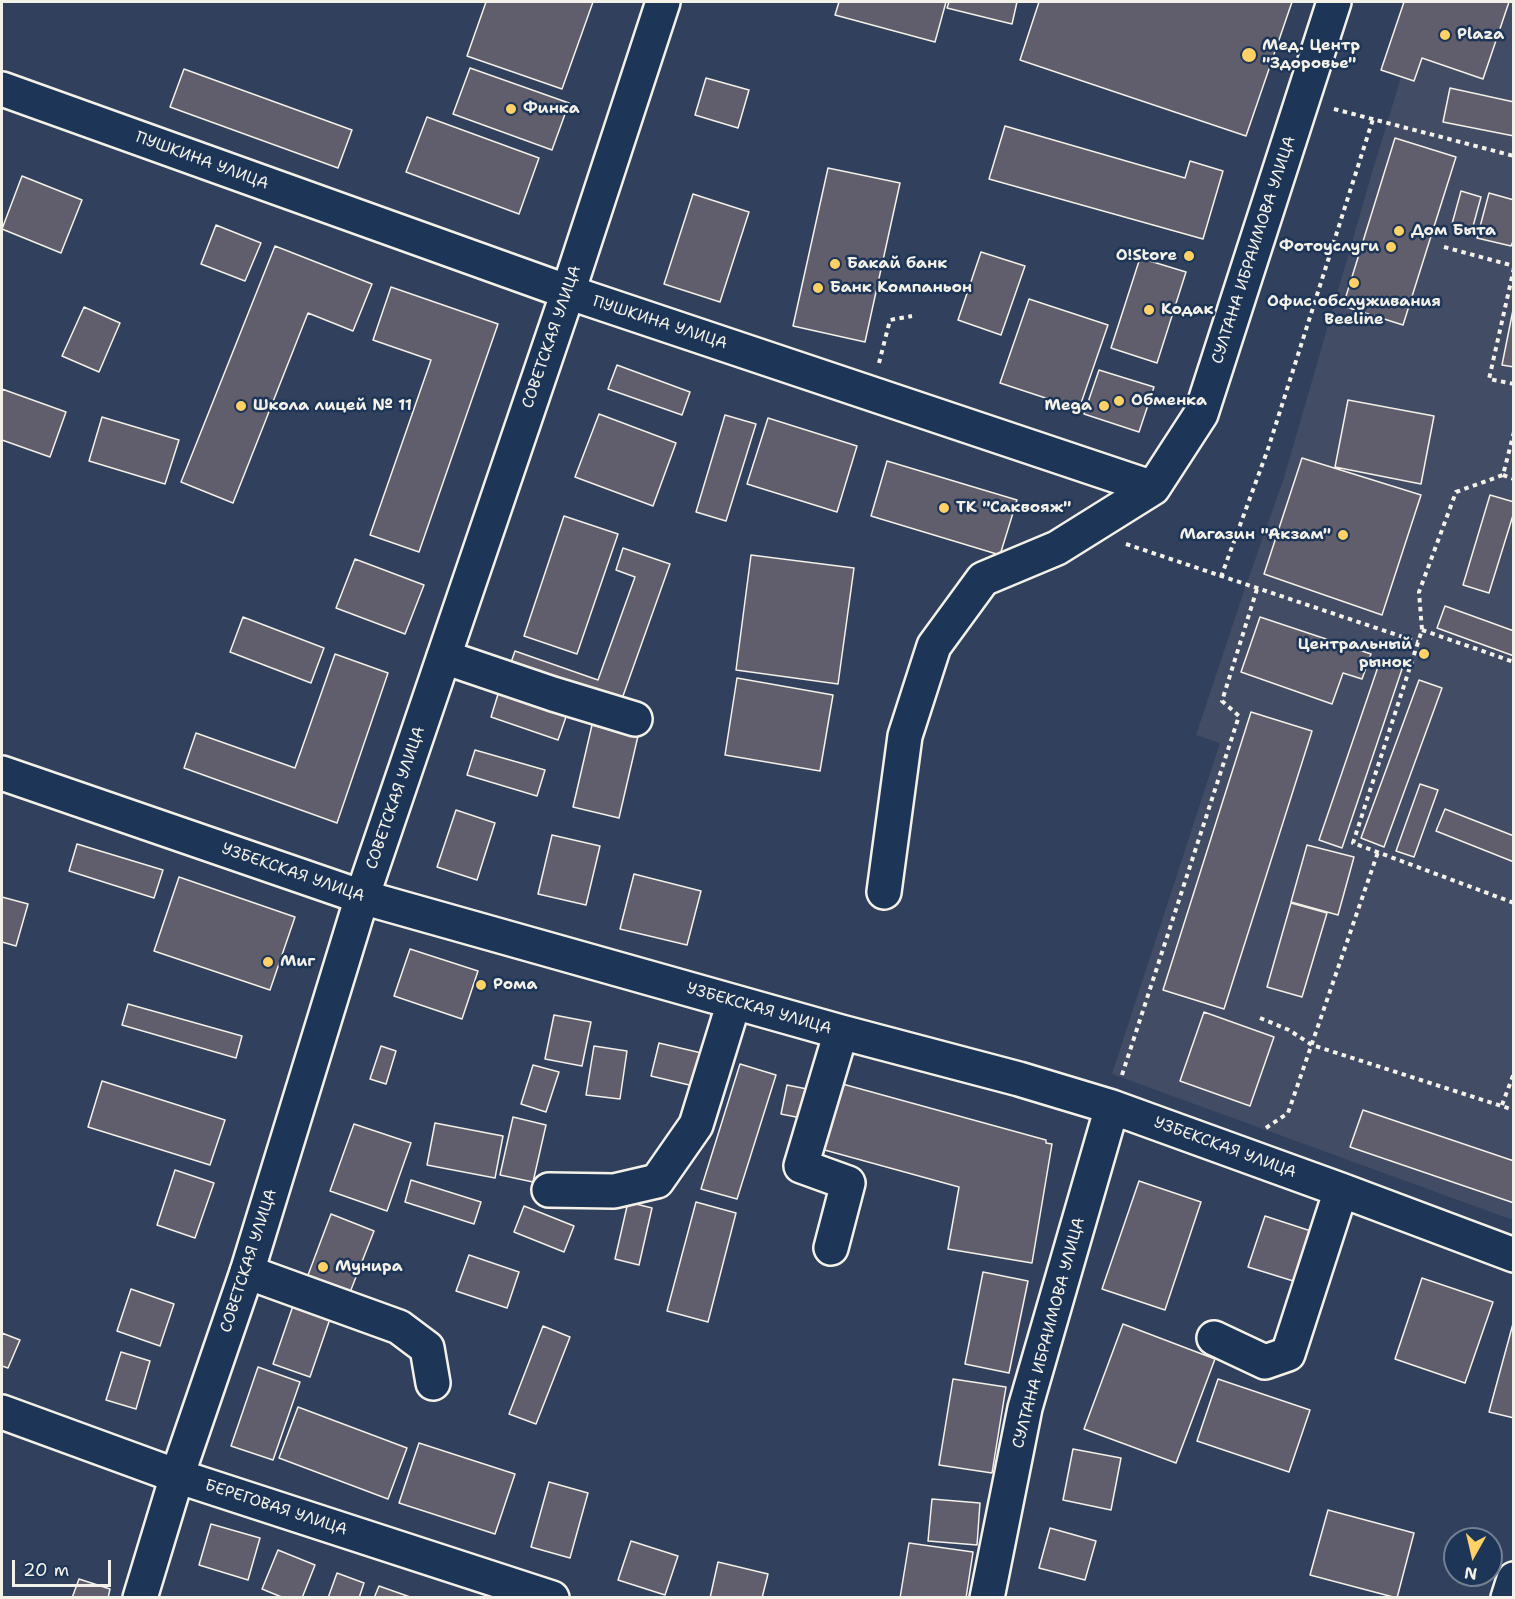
<!DOCTYPE html>
<meta charset="utf-8">
<style>
body{margin:0}
#map{position:relative;width:1515px;height:1599px;overflow:hidden;background:#31415d;font-family:"Shantell Sans",sans-serif}
canvas{display:block}
.frame{position:absolute;inset:0;border:3px solid #f4f1e8;pointer-events:none}
.north{position:absolute;left:1443px;top:1527px;width:60px;height:60px;box-sizing:border-box;background:#1d3557;border:2px solid #738091;border-radius:50%;rotate:188deg;font-size:16px;font-weight:700;line-height:24px;text-align:center;color:#f4f1e8}
.north::after{content:'';display:block;margin:auto;width:21px;height:27px;background:#ffd166;clip-path:polygon(50% 0,100% 100%,50% 72%,0 100%)}
.scale{position:absolute;left:12px;top:1560px;width:99px;height:27px;box-sizing:border-box;border:3px solid #f4f1e8;border-top:0;padding-left:8px;font-size:18px;line-height:21px;white-space:nowrap;color:#f4f1e8;-webkit-text-stroke:4px #1d3557;paint-order:stroke}
</style>
<div id="map">
<canvas width="1515" height="1599"></canvas>
<div class="frame"></div>
<div class="north">N</div>
<div class="scale">20 m</div>
</div>
<script>
const context = document.querySelector('canvas').getContext('2d');
context.lineJoin = 'round';
function paint(path, color) { context.fillStyle = color; context.fill(path, 'evenodd'); }
function trace(path, color, width, dash) { context.strokeStyle = color; context.lineWidth = width; context.lineCap = dash ? 'butt' : 'round'; context.setLineDash(dash || []); context.stroke(path); }
function label(font, color, halo, rows, align = 'center') {
  context.font = font + ' "Shantell Sans",sans-serif'; context.lineWidth = 5; context.setLineDash([]); context.textBaseline = 'middle'; context.strokeStyle = halo; context.fillStyle = color; for (const [text, x, y, turn = 0] of rows) {
    context.save(); context.translate(x, y); context.rotate((+turn || 0) * Math.PI / 180); context.textAlign = isNaN(turn) ? turn : align; if (halo) context.strokeText(text, 0, 0); context.fillText(text, 0, 0); context.restore();
  }
}
paint(new Path2D(`
 M1424 2H1513V1220L1112 1074 1220 743 1196 735 1243 594 1284 478 1374 166Z`), '#434c65');
const building = new Path2D(`
 M486 2H593L562 89 467 56Z
 M839 2H946L935 42 835 15Z
 M949 2H1017L1012 24 947 8Z
 M1039 2H1292L1246 136 1020 60Z
 M1404 2H1509L1483 79 1422 58 1414 81 1381 70Z
 M470 68 569 103 552 150 453 114Z
 M184 69 352 130 338 168 170 107Z
 M706 78 749 90 738 128 695 115Z
 M1450 88 1514 102V136L1443 122Z
 M427 117 539 158 519 214 406 172Z
 M1005 126 1185 178 1190 161 1223 171 1203 239 989 179Z
 M1395 138 1456 157 1403 325 1343 306Z
 M828 168 900 183 865 342 793 326Z
 M22 176 82 200 61 253 2 229Z
 M1461 191 1481 197 1472 230 1452 224Z
 M1489 193 1514 200V239L1511 246 1477 238Z
 M693 194 749 212 720 302 664 284Z
 M216 225 261 243 245 281 201 264Z
 M275 246 372 284 353 331 308 313 233 503 181 482Z
 M981 252 1025 266 1001 335 958 320Z
 M1140 258 1186 272 1157 363 1111 348Z
 M391 287 498 324 419 552 370 535 431 360 373 340Z
 M1029 299 1108 325 1079 409 1000 383Z
 M1514 305V367L1502 365Z
 M84 307 120 323 99 372 62 356Z
 M617 365 690 392 682 415 608 389Z
 M1099 370 1154 387 1139 432 1084 414Z
 M2 389 66 412 50 457 2 440Z
 M1348 400 1434 416 1421 484 1335 467Z
 M599 414 676 443 653 506 575 477Z
 M725 415 756 424 726 521 696 512Z
 M102 417 179 440 165 484 89 461Z
 M768 418 857 446 837 512 747 484Z
 M1302 458 1421 495 1382 615 1264 574Z
 M887 461 1017 500 1000 555 871 516Z
 M1490 495 1514 502V512L1489 593 1463 585Z
 M564 516 618 534 577 654 524 636Z
 M623 548 670 564 618 710 508 671 515 651 598 680 635 577 616 570Z
 M751 555 854 568 838 684 736 670Z
 M355 559 424 585 405 634 336 608Z
 M1445 606 1514 631V656L1437 628Z
 M243 617 324 648 311 683 230 652Z
 M1260 617 1371 654 1362 679 1343 673 1332 704 1241 672Z
 M335 654 388 673 337 823 184 768 196 733 295 768Z
 M1381 658 1403 666 1342 848 1319 840Z
 M737 678 833 695 820 771 725 755Z
 M1419 680 1442 688 1384 847 1361 838Z
 M499 691 567 714 558 740 491 717Z
 M1251 712 1312 731 1224 1009 1163 990Z
 M592 725 638 736 619 818 573 807Z
 M475 750 545 770 537 796 467 775Z
 M1420 784 1438 790 1414 857 1396 851Z
 M1445 809 1514 836V862L1436 831Z
 M456 810 495 823 477 880 437 867Z
 M552 835 600 846 586 905 538 894Z
 M77 844 163 870 154 898 69 871Z
 M1307 845 1354 857 1338 915 1291 902Z
 M634 874 701 891 687 945 620 929Z
 M179 877 295 917 270 990 154 951Z
 M2 897 28 904 16 946 2 942Z
 M1291 903 1327 913 1302 997 1267 987Z
 M410 949 478 971 462 1019 394 996Z
 M128 1004 242 1036 236 1058 122 1025Z
 M1204 1012 1274 1037 1250 1106 1180 1081Z
 M554 1015 591 1022 582 1066 545 1059Z
 M659 1043 710 1055 702 1088 651 1076Z
 M381 1046 396 1051 386 1084 370 1079Z
 M594 1046 627 1051 620 1099 586 1095Z
 M740 1064 776 1075 737 1199 701 1189Z
 M533 1065 559 1072 546 1112 521 1104Z
 M102 1081 225 1120 210 1165 88 1127Z
 M839 1083 1046 1140V1143L1052 1144 1032 1263 948 1249 959 1187 821 1149Z
 M787 1085 807 1089 801 1118 781 1114Z
 M1363 1110 1514 1161V1203L1350 1147Z
 M513 1117 546 1125 533 1182 500 1175Z
 M435 1123 503 1136 495 1178 427 1165Z
 M354 1124 411 1143 387 1211 330 1191Z
 M175 1170 214 1183 195 1238 157 1225Z
 M411 1180 481 1202 474 1224 405 1202Z
 M1139 1181 1201 1202 1165 1310 1102 1289Z
 M628 1202 652 1208 639 1265 615 1259Z
 M696 1202 736 1213 708 1322 667 1311Z
 M524 1206 574 1226 564 1252 514 1232Z
 M331 1214 374 1231 347 1300 305 1283Z
 M1265 1216 1320 1234 1303 1284 1248 1267Z
 M469 1255 519 1272 507 1308 456 1291Z
 M983 1272 1028 1281 1009 1373 965 1364Z
 M1422 1278 1493 1302 1465 1383 1395 1359Z
 M131 1289 174 1304 160 1346 117 1331Z
 M295 1300 332 1313 310 1377 273 1364Z
 M1514 1320V1418L1489 1412Z
 M1123 1324 1215 1359 1176 1463 1084 1429Z
 M543 1326 570 1337 536 1424 509 1414Z
 M2 1333 20 1340 8 1368 2 1366Z
 M121 1352 150 1361 136 1409 106 1400Z
 M258 1367 300 1382 273 1460 231 1446Z
 M953 1379 1006 1387 992 1473 939 1465Z
 M1218 1379 1310 1410 1289 1472 1197 1441Z
 M298 1407 407 1448 388 1499 279 1458Z
 M419 1443 515 1474 495 1534 399 1503Z
 M1073 1449 1121 1458 1111 1510 1063 1500Z
 M549 1482 588 1493 570 1558 531 1547Z
 M932 1499 980 1503 977 1545 928 1541Z
 M1328 1510 1414 1533 1397 1598 1310 1575Z
 M211 1524 260 1538 248 1580 199 1565Z
 M1050 1528 1096 1541 1085 1580 1039 1568Z
 M631 1541 678 1556 665 1595 618 1580Z
 M909 1543 973 1552 966 1598H900Z
 M278 1550 315 1565 302 1598H284L262 1589Z
 M718 1562 768 1574 762 1598H710Z
 M337 1573 364 1583 359 1598H328Z
 M79 1579 110 1589 108 1598H72Z
 M379 1586 413 1598H374Z`);
paint(building, '#605d6c');
trace(building, '#f4f1e8', 1.5);
const minor = new Path2D(`
 M568 292 1153 488
 M444 657 553 694 635 719
 M2 773 362 897 841 1032 1019 1079 1112 1107 1341 1190 1514 1255
 M884 892 905 736 934 646 983 579 1057 548 1153 488 1201 414 1334 2
 M549 1190 614 1191 657 1181 696 1125 734 1002
 M831 1248 848 1183 801 1166 841 1032
 M247 1272 399 1327 427 1348 433 1383
 M1214 1338 1265 1362 1288 1354 1341 1190
 M2 1412 177 1476 552 1598
 M987 1598 1025 1408 1112 1107
 M1508 1598 1514 1579`);
const major = new Path2D(`
 M2 89 568 292
 M140 1598 177 1476 247 1272 362 897 568 292 663 2`);
trace(minor, '#f4f1e8', 38);
trace(major, '#f4f1e8', 38);
trace(new Path2D(`
 M1334 109 1514 156
 M1444 247 1514 266
 M1514 268 1489 379 1514 384
 M879 363 890 320 912 316
 M1514 432 1503 475 1456 492 1419 592 1422 630 1353 843 1514 903
 M1503 475 1514 479
 M1126 544 1418 642
 M1221 577 1268 449 1373 119
 M1422 630 1514 662
 M1260 1018 1289 1030 1312 1045 1514 1110
 M1122 1075 1239 716 1222 701 1257 589
 M1502 1105 1514 1073
 M1266 1128 1288 1113 1378 852`), '#f4f1e8', 4, [4.5, 4.5]);
trace(minor, '#1d3557', 33);
trace(major, '#1d3557', 33);
for (const [x, y, r, color] of [
 [1445,35,6,"#ffd166"],
 [1249,55,8,"#ffd166"],
 [511,109,6,"#ffd166"],
 [1399,231,6,"#ffd166"],
 [1391,247,6,"#ffd166"],
 [1189,256,6,"#ffd166"],
 [835,264,6,"#ffd166"],
 [1354,283,6,"#ffd166"],
 [818,288,6,"#ffd166"],
 [1149,310,6,"#ffd166"],
 [1119,401,6,"#ffd166"],
 [241,406,6,"#ffd166"],
 [1104,406,6,"#ffd166"],
 [944,508,6,"#ffd166"],
 [1343,535,6,"#ffd166"],
 [1424,654,6,"#ffd166"],
 [268,962,6,"#ffd166"],
 [481,985,6,"#ffd166"],
 [323,1267,6,"#ffd166"]
]) { const dot = new Path2D(); dot.arc(x, y, r, 0, 2 * Math.PI); context.fillStyle = color; context.fill(dot); trace(dot, '#1d3557', 2); }
label('bold 16px', '#f4f1e8', '#1d3557', [
 ["Plaza",1457,35],
 ["Мед. Центр",1262,46],
 ["\"Здоровье\"",1262,64],
 ["Финка",523,109],
 ["Дом Быта",1411,231],
 ["Фотоуслуги",1379,247,"right"],
 ["O!Store",1177,256,"right"],
 ["Бакай банк",847,264],
 ["Банк Компаньон",830,288],
 ["Офис обслуживания",1354,302,"center"],
 ["Beeline",1354,320,"center"],
 ["Кодак",1161,310],
 ["Обменка",1131,401],
 ["Школа лицей № 11",253,406],
 ["Mega",1092,406,"right"],
 ["ТК \"Саквояж\"",956,508],
 ["Магазин \"Акзам\"",1331,535,"right"],
 ["Центральный",1412,645,"right"],
 ["рынок",1412,663,"right"],
 ["Миг",280,962],
 ["Рома",493,985],
 ["Мунира",335,1267]
], 'left');
label('16px', '#f4f1e8', '#1d3557', [
 ["ПУШКИНА УЛИЦА",202,161,20],
 ["СУЛТАНА ИБРАИМОВА УЛИЦА",1254,250,-72],
 ["ПУШКИНА УЛИЦА",660,323,18],
 ["СОВЕТСКАЯ УЛИЦА",552,337,-71],
 ["СОВЕТСКАЯ УЛИЦА",396,798,-71],
 ["УЗБЕКСКАЯ УЛИЦА",293,873,19],
 ["УЗБЕКСКАЯ УЛИЦА",759,1009,16],
 ["УЗБЕКСКАЯ УЛИЦА",1225,1148,20],
 ["СОВЕТСКАЯ УЛИЦА",249,1261,-72],
 ["СУЛТАНА ИБРАИМОВА УЛИЦА",1049,1333,-75],
 ["БЕРЕГОВАЯ УЛИЦА",276,1508,18]
]);
</script>
